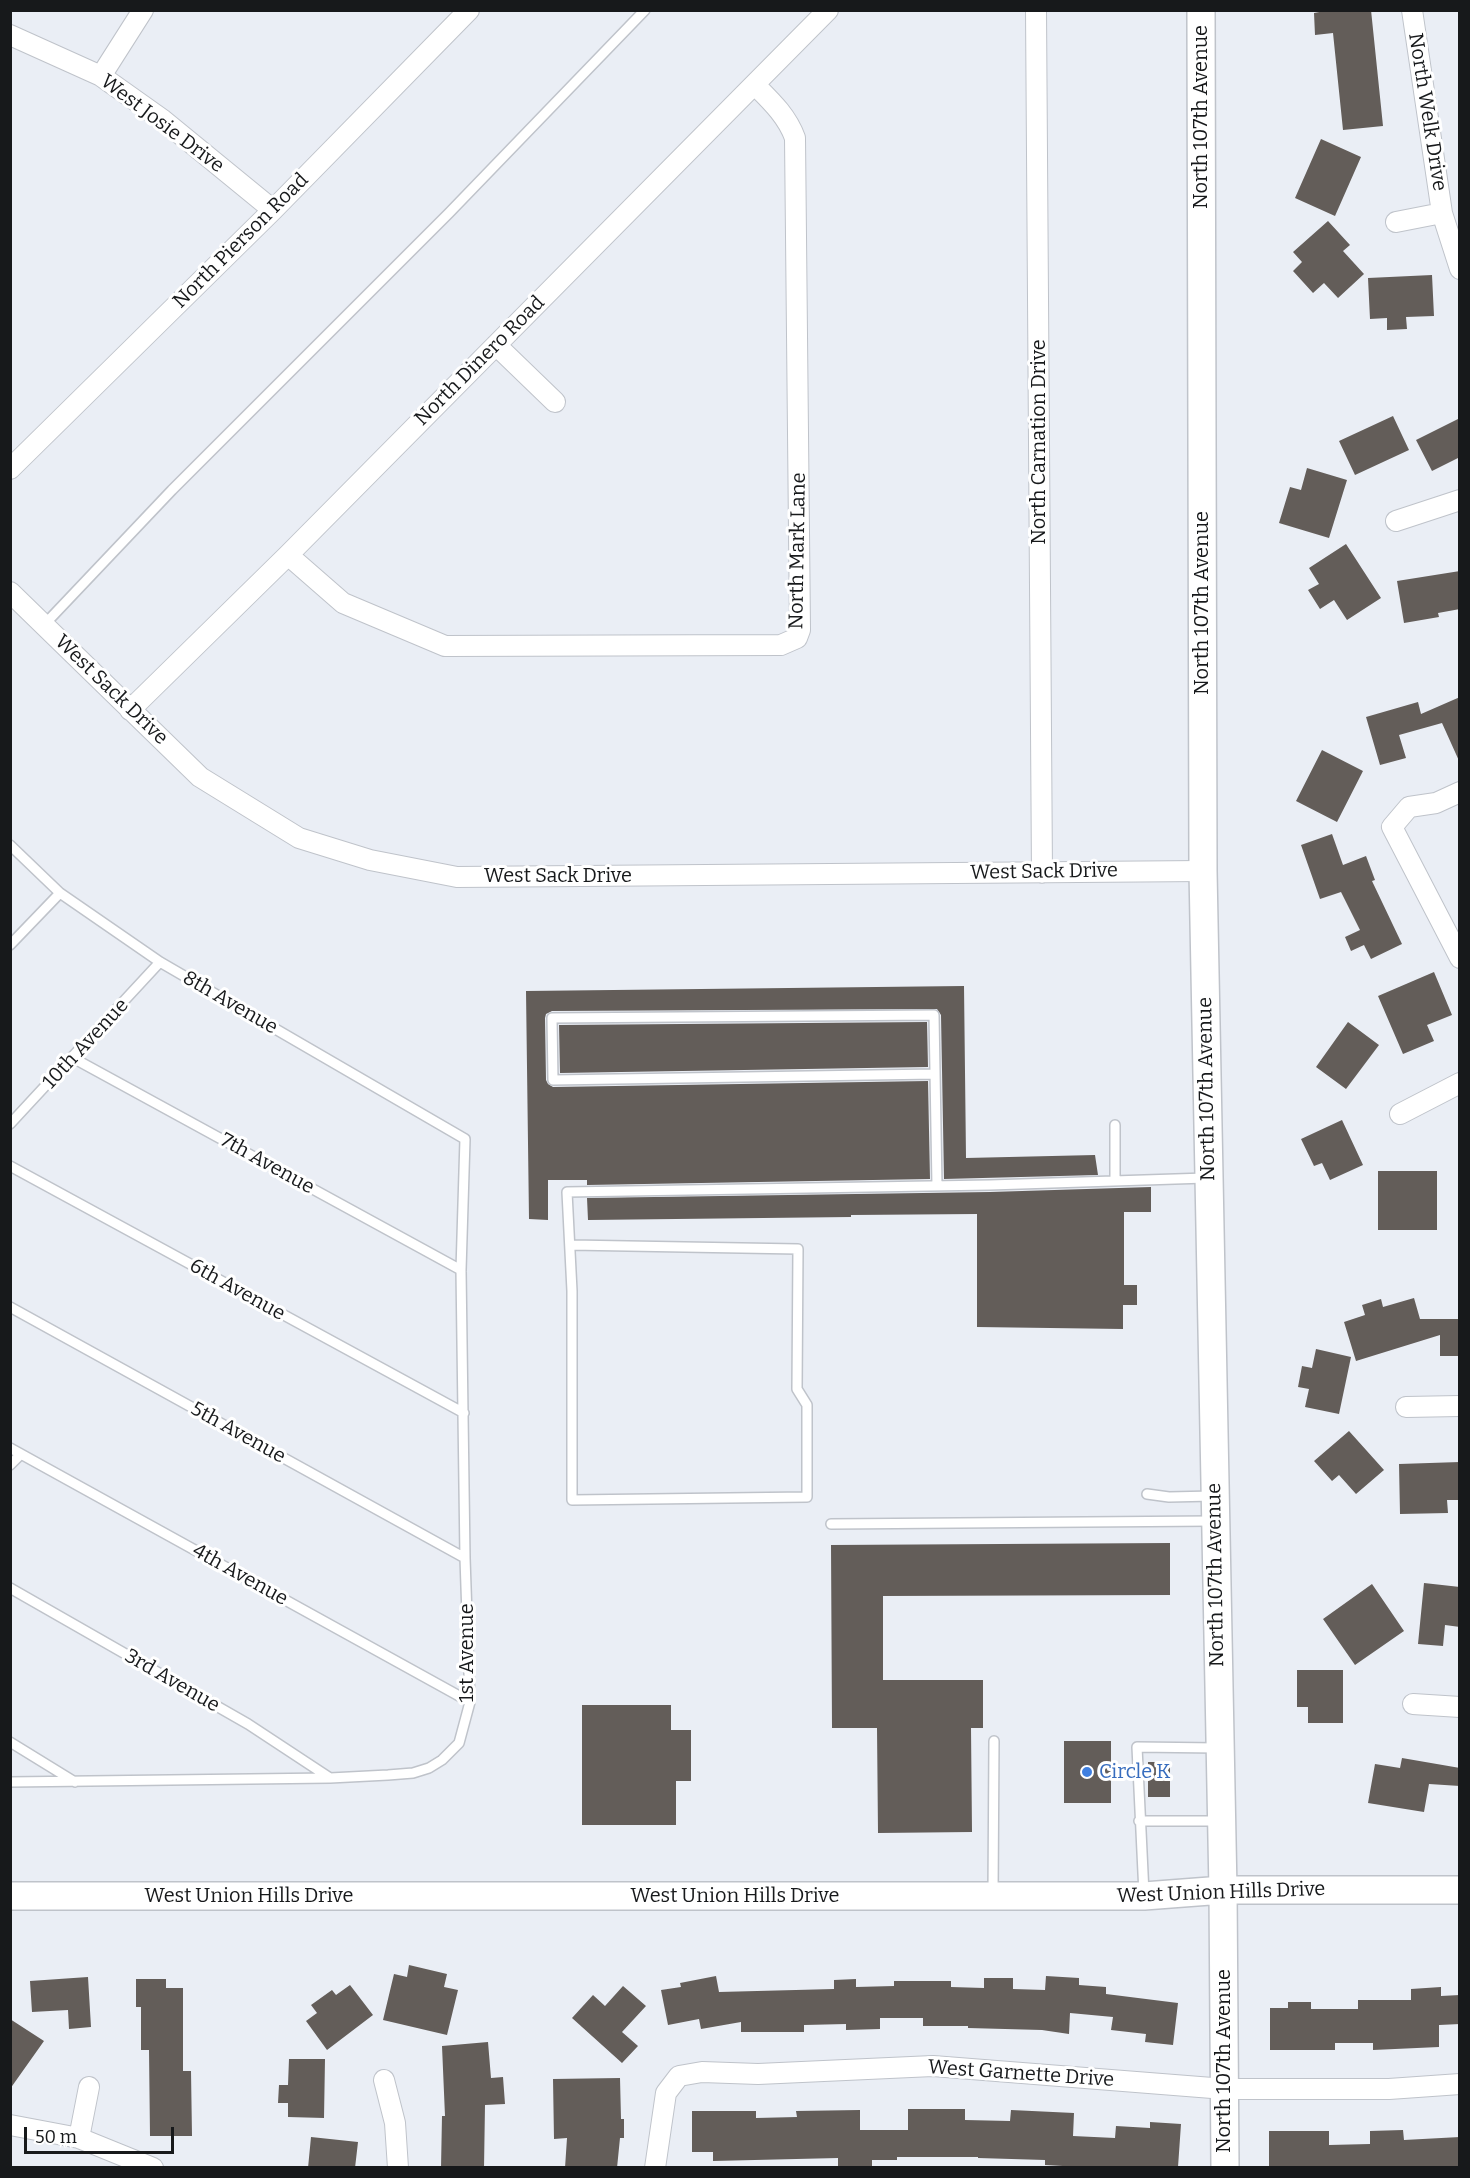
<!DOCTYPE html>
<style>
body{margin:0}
#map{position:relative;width:1470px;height:2178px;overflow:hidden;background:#eaeef5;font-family:Bitter,serif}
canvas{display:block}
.frame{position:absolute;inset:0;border:12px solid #17191b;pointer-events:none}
.scale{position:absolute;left:24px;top:2127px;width:150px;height:27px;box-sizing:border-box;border:3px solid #17191b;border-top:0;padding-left:8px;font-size:18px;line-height:21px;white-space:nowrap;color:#17191b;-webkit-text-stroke:4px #fff;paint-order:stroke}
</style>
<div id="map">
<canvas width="1470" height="2178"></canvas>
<div class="frame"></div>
<div class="scale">50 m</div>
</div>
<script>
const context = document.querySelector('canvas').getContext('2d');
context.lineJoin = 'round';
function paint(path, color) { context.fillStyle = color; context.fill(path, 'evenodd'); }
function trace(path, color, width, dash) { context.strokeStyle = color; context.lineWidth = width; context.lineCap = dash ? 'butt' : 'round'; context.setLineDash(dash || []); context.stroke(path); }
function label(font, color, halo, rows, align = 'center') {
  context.font = font + ' Bitter,serif'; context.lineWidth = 6; context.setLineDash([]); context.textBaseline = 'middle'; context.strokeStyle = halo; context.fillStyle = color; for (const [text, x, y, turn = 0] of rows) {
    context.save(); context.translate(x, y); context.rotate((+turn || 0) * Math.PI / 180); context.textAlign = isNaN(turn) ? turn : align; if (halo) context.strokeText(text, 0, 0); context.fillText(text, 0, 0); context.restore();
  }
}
paint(new Path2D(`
 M1330 10H1371L1383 126 1343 130 1333 33 1315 35 1314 13Z
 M1321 139 1361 157 1335 216 1295 198Z
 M1328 221 1350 245 1343 251 1364 274 1338 298 1324 283 1313 293 1293 271 1302 262 1293 252Z
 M1432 275 1434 316 1406 317 1407 329 1387 330V318L1370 319 1368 278Z
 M1393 416 1409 450 1355 475 1339 441Z
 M1460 418V457L1432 471 1416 440Z
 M1307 468 1347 480 1329 538 1279 523 1290 487 1301 490Z
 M1346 544 1381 598 1347 620 1334 600 1320 609 1308 590 1319 584 1309 568Z
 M1460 571V609L1438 613 1439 617 1404 623 1397 581Z
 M1460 697V763L1442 723 1399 735 1406 758 1380 765 1366 717 1418 702 1421 714Z
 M1322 750 1363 771 1337 822 1296 801Z
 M1332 834 1343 865 1366 856 1375 880 1372 881 1402 944 1371 959 1364 945 1351 951 1345 937 1360 930 1341 892 1320 899 1301 845Z
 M1434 972 1452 1015 1427 1025 1434 1041 1403 1054 1378 996Z
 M964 986 966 1158 1095 1155 1098 1175 944 1179 941 1015 937 1009 552 1011 546 1014 545 1018 546 1080 548 1084 553 1087 928 1081 930 1179 587 1185V1180H548V1220L529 1219 526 991Z
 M927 1022 928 1067 560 1073 559 1025Z
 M1348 1022 1379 1045 1346 1089 1316 1067Z
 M1342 1120 1363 1165 1330 1180 1322 1163 1314 1166 1301 1139Z
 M1378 1171H1437V1230H1378Z
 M1151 1187V1212H1124V1285H1137V1305H1123V1329L977 1327V1214L851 1215V1217L588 1220 587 1198 990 1192Z
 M1414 1298 1420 1319H1460V1356H1440V1335L1356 1361 1344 1322 1365 1315 1362 1305 1381 1299 1383 1307Z
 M1316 1349 1351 1357 1339 1414 1305 1407 1309 1389 1298 1387 1302 1366 1312 1368Z
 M1349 1431 1384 1470 1356 1494 1339 1475 1332 1481 1314 1461Z
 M1460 1462V1500H1447L1448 1513 1400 1514 1399 1464Z
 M1170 1543V1595L883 1596V1680H983V1728H971L972 1832 878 1833 877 1728H832L831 1545Z
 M1424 1583 1460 1587V1627L1445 1625 1443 1646 1418 1644Z
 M1372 1584 1404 1631 1355 1665 1323 1619Z
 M1297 1670H1343V1723H1308V1707H1297Z
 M582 1705H671V1730H691V1781H676V1825H582Z
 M1064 1741H1111V1803H1064Z
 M1402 1758 1460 1768V1786L1429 1784 1424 1812 1368 1803 1375 1764 1400 1768Z
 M1148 1762H1170V1797H1148Z
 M409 1965 447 1974 444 1987 458 1990 447 2035 383 2020 394 1974 407 1977Z
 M716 1976 719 1992 834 1989V1980L856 1979V1987L894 1986V1981H951V1987L984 1988V1978H1013V1989L1045 1990 1046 1976 1079 1978V1985L1106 1987V1994L1178 2003 1173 2045 1145 2042 1146 2034 1111 2030 1113 2017 1070 2013 1069 2034 1042 2030 968 2028V2026H923V2018H880V2029L846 2030V2024L804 2025V2032H741V2022L701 2029 699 2019 668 2025 661 1990 681 1987 680 1983Z
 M88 1977 91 2027 69 2029 68 2010 32 2012 30 1981Z
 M136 1979H166V1988H183V2071H191L192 2136H150L149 2050H141V2007H136Z
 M350 1985 373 2015 327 2050 306 2021 317 2013 311 2005 332 1990 336 1995Z
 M623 1986 646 2006 622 2032 638 2046 622 2063 572 2018 593 1995 605 2006Z
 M1441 1987V1996L1460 1995V2024L1439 2025V2047L1373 2050V2043H1335V2050H1270V2008H1288V2002H1311V2009H1358V2000H1411V1989Z
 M10 2019 44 2041 10 2089Z
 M488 2042 491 2078 503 2077 505 2104 485 2105 484 2168H441L442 2116H445L442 2046Z
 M289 2059H325L324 2118 288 2117V2103H278L279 2085H288Z
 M620 2078 621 2119H624V2138H620L617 2168H565L567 2138 554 2139 553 2079Z
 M908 2109H965V2120L1010 2121 1011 2110 1074 2113 1073 2136 1115 2138 1116 2126 1150 2128V2122L1181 2124 1178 2167 1098 2168 1045 2165V2160L978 2158V2157H897V2160H872V2168H838V2158L713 2161V2152H692V2111H756V2118L797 2117 796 2111 860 2110V2130H908Z
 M1403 2130 1404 2140 1460 2137V2168H1269V2131H1329V2145L1370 2144V2131Z
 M311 2137 358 2142 355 2168H308Z`), '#635d59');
const lane = new Path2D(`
 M44 625 172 490 449 213 645 10
 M10 845 60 893 160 962 465 1139 461 1270 465 1558 470 1702 459 1743 442 1760 429 1768 413 1773 388 1775 330 1778 10 1782
 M10 945 60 893
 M73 1058 461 1270
 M935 1074 553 1080 552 1018 934 1015 937 1186
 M10 1124 160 962
 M1115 1125V1181
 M10 1166 464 1413
 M571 1245 798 1249 797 1389 807 1405V1497L572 1500V1291L567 1192 990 1185 1206 1178
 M10 1307 465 1558
 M10 1448 470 1702
 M10 1465 21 1454
 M1147 1494 1169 1497 1213 1496
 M831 1524 1212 1521
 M10 1588 248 1724 330 1778
 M10 1742 75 1782
 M1139 1821H1221
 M993 1894 994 1741
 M1144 1894 1137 1747 1217 1748`);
const street = new Path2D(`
 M1036 10 1042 873
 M1412 10 1442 213 1460 269
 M10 35 101 76 163 120 273 210
 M101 76 143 10
 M1396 222 1442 213
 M496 345 555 402
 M10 469 273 210 469 10
 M1396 521 1460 500
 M288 555 343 603 445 646 781 645 797 638 800 630 795 138C787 116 771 101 755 85
 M10 592 200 777 299 838 370 860 457 877 1203 871
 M130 710 288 555 828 10
 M1460 792 1436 803 1409 807 1392 827 1460 958
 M1400 1114 1460 1083
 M1406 1407 1460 1406
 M1413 1704 1460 1707
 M384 2080 395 2123 398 2168
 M10 2125 79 2138 153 2168
 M79 2138 89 2087
 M655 2168 666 2093 679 2076 702 2072 758 2074 933 2066 1225 2089H1389L1460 2084`);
const secondary = new Path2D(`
 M1201 10 1203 871 1223 1890 1225 2168
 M10 1896H1144L1223 1890H1460`);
trace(lane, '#bfc3ca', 12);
trace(street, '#bfc3ca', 22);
trace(secondary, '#bfc3ca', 30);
trace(lane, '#fff', 9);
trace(street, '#fff', 20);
trace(secondary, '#fff', 27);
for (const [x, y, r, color] of [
 [1087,1772,6,"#3f7fe0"]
]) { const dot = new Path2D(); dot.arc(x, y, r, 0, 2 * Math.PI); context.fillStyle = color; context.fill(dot); trace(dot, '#fff', 2); }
label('20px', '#17191b', '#fff', [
 ["North Welk Drive",1427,112,81],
 ["North 107th Avenue",1201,117,-90],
 ["West Josie Drive",162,124,37],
 ["North Pierson Road",241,241,-45],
 ["North Dinero Road",480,361,-45],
 ["North Carnation Drive",1039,442,-90],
 ["North Mark Lane",798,551,-89],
 ["North 107th Avenue",1202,603,-90],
 ["West Sack Drive",111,690,44],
 ["West Sack Drive",1044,872,-1],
 ["West Sack Drive",558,876],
 ["8th Avenue",230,1003,30],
 ["10th Avenue",86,1044,-47],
 ["North 107th Avenue",1207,1089,-91],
 ["7th Avenue",267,1164,29],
 ["6th Avenue",237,1290,29],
 ["5th Avenue",238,1433,29],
 ["4th Avenue",240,1575,29],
 ["North 107th Avenue",1216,1575,-91],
 ["1st Avenue",467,1653,-90],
 ["3rd Avenue",172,1681,30],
 ["West Union Hills Drive",1221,1893,-2],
 ["West Union Hills Drive",249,1896],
 ["West Union Hills Drive",735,1896],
 ["North 107th Avenue",1224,2061,-90],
 ["West Garnette Drive",1021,2074,4]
]);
label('20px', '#366cbe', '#fff', [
 ["Circle K",1099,1772]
], 'left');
</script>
